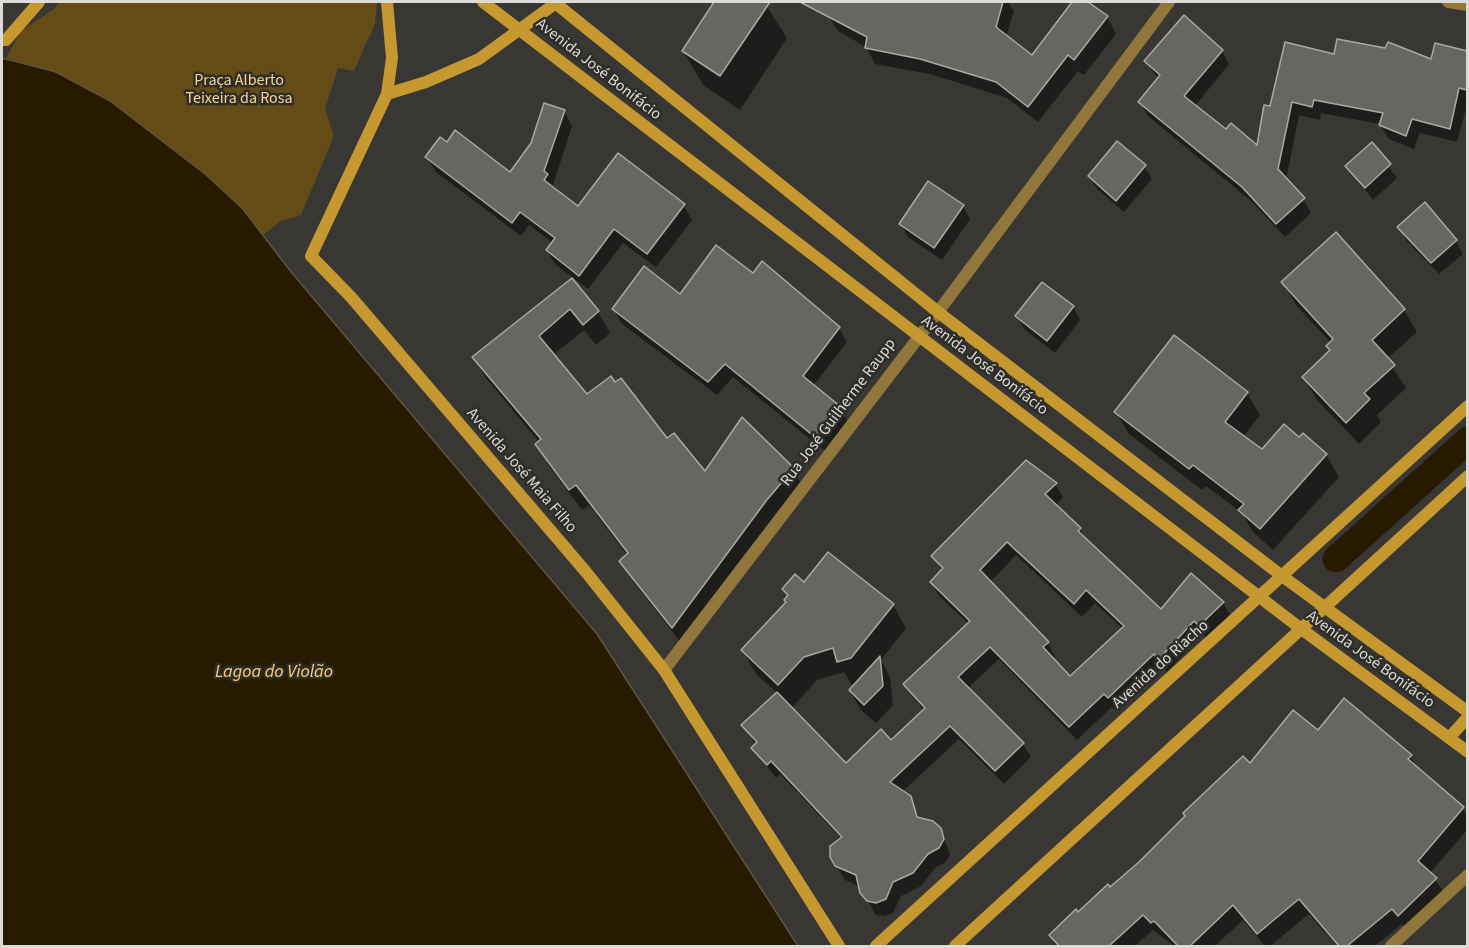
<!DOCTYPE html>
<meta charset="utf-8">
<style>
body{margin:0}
#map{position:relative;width:1469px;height:948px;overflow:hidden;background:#393733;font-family:"Source Sans 3",sans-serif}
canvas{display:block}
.frame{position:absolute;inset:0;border:3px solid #dcdbd8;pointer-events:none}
</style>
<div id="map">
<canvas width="1469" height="948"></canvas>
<div class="frame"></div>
</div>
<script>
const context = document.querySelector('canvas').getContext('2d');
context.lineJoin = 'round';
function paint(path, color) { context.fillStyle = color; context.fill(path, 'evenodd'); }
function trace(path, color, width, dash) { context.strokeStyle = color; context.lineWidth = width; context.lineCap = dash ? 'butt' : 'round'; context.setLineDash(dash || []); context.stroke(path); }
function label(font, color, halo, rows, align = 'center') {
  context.font = font + ' "Source Sans 3",sans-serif'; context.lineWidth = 5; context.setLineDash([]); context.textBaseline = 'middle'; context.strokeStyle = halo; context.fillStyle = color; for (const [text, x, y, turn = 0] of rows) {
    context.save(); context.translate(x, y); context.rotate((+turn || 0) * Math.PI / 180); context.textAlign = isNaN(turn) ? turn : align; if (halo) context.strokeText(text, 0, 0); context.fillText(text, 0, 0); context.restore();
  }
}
paint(new Path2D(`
 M60 2H377L375 24 354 71 338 68 325 109 334 136 301 215 281 221 263 235 242 208 205 174 110 101 56 72 6 58 21 31 54 9Z`), '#634c15');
const water = new Path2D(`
 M2 58 56 72 110 101 205 174 242 208 292 273 597 634 798 946H2Z`);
paint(water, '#281a00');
trace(water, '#5e5441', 1.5);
paint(new Path2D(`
 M716 2H764L787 38 740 110 703 85 683 51Z
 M835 2H1008L1014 11 1006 37 1032 57 1074 2H1085L1107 17 1116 34 1084 75 1078 71 1038 122 1007 98 930 74 875 64 866 47 838 31 828 15Z
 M1436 45 1468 52V102L1457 142 1420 133 1414 149 1389 139 1380 124 1321 113 1320 120 1299 115 1286 180 1303 199 1311 213 1285 237 1251 201 1148 116 1140 103 1159 80 1146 61 1222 51 1229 64 1195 106 1226 131 1258 148 1271 108 1335 55 1432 61Z
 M564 111 572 126 553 185 579 208 683 205 692 220 656 267 623 243 588 289 556 265 547 251 553 243 529 225 521 236 436 172 427 157 510 174Z
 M1371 144 1397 178 1373 200 1347 166Z
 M1144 166 1152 179 1124 212 1097 189 1089 177Z
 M1424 204 1456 241 1463 254 1439 274 1406 240 1399 227Z
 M963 206 970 219 942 260 908 237 901 224Z
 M1336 234 1404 310 1417 332 1387 359 1406 388 1377 415 1381 422 1359 444 1317 400 1304 378 1331 352V343L1296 305 1283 282Z
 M762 263 839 328 847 342 813 386 840 408 848 422 825 451 733 377 717 395 622 324 614 309 680 296 754 275Z
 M572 280 598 312 610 333 596 345 584 330 553 355 587 396 667 440 705 473 742 420 793 469 805 491 685 648 634 582 621 561 628 556 589 505 582 510 549 466 537 445 539 442 486 378 474 357Z
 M1073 307 1080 320 1055 353 1024 329 1017 316Z
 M1247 393 1260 415 1243 437 1262 451 1299 439 1326 455 1339 477 1273 550 1253 532 1242 513 1206 486 1202 490 1129 434 1116 412Z
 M1055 484 1063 497 1055 506 1080 529 1086 540 1161 611 1223 603 1231 616 1208 639 1202 634 1167 672 1163 667 1116 711 1112 707 1077 740 999 659 967 689 1023 744 1031 757 1004 784 959 739 902 792 909 797 920 819 940 829 950 854 946 862 935 868 921 886 901 896 893 913 884 916 876 915 860 887 845 880 831 857 842 839 780 774 776 778 753 748 756 745 743 725 777 693 756 674 743 651 787 603 788 597 784 589 804 584 893 605 906 628 881 660 890 677 893 705 876 723 861 710 850 691 857 683 852 685 844 672 817 680 791 709 846 765 891 742 924 711 905 684 969 624 939 596 931 582 942 571 933 556ZM1016 555 1082 617 1095 603 1123 629 1070 679 1053 660 1055 657 1048 643 990 582Z
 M1318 732 1410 756 1419 770 1462 808 1468 816V829L1430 873 1445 894 1408 931 1402 924 1375 946H1337L1309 914 1270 946H1265L1243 920 1215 946H1174L1153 930 1135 946H1055L1051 935 1110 889 1250 765Z`), '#0007');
trace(new Path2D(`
 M1336 559 1468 440`), '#281a00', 27);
const building = new Path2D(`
 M714 2H770L720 76 682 51Z
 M800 2H1003L996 27 1032 55 1072 2H1088L1108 16 1074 60 1068 55 1028 107 996 82 920 59 865 48 867 37Z
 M1184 15 1223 50 1184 96 1226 129 1231 123 1257 145 1264 105 1270 106 1285 42 1334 54 1337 39 1385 48 1388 42 1431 59 1435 43 1467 51V90L1459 88 1450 129 1412 119 1406 136 1379 125 1383 113 1314 100 1312 107 1292 102 1278 169 1305 198 1276 224 1242 187 1138 102 1160 75 1144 61Z
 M544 103 565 110 544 171 548 174 544 180 578 206 618 153 685 204 647 254 614 229 579 276 546 250 555 238 520 212 512 223 425 157 440 137 447 142 455 130 510 172 531 143Z
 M1117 141 1146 165 1116 201 1088 176Z
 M1372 142 1391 164 1365 188 1345 166Z
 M928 181 964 205 934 248 899 224Z
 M1425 202 1457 240 1431 263 1397 227Z
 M1336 232 1405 309 1372 340 1395 365 1364 393 1370 399 1346 423 1302 377 1330 350 1326 346 1333 339 1281 282Z
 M716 245 753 273 762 261 840 327 803 376 841 407 816 438 725 364 708 382 612 309 644 266 680 294Z
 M572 278 599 311 583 325 570 309 539 336 587 394 611 376 615 382 621 378 667 438 674 433 705 471 742 417 794 468 766 501 672 628 619 561 628 553 576 485 569 490 535 444 541 439 472 357Z
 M1042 282 1074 306 1047 341 1015 316Z
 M1174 335 1248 392 1225 422 1262 449 1284 424 1299 437 1303 433 1327 454 1260 529 1238 510 1244 504 1193 465 1189 469 1114 412Z
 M1026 460 1057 483 1045 494 1081 528 1078 531 1161 609 1191 573 1224 602 1199 626 1194 621 1159 659 1154 654 1108 698 1104 694 1069 727 990 647 958 677 1024 743 995 771 950 726 890 782 911 796 917 817 933 821 941 828 944 839 939 848 928 854 913 873 893 882 886 899 876 903 867 901 860 893 856 875 835 866 830 857V846L842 837 771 761 767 765 751 748 757 742 741 725 777 692 846 763 881 729 891 740 925 708 903 684 970 621 930 582 943 568 931 556ZM1007 542 1074 604 1086 590 1124 626 1070 676 1043 647 1049 642 980 570Z
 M828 552 894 604 851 658 837 662 833 648 804 657 778 685 741 650 786 602 784 600 788 595 782 589 795 574 804 582Z
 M880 656 883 686 864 705 849 690Z
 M1344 698 1412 755 1408 759 1464 807 1418 861 1437 878 1398 916 1392 909 1347 946H1339L1299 899 1257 934 1233 905 1190 946H1178L1154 921 1151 923 1143 915 1109 946H1059L1049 935 1076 909 1078 912 1108 884 1110 887 1139 862 1185 816 1183 813 1243 756 1250 763 1293 710 1318 730Z`);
paint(building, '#686662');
trace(building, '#aba9a4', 1.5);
trace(new Path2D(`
 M1448 2 1468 5
 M664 670 938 312 1169 2
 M1391 946 1468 875`), '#92773c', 12);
trace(new Path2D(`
 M387 2 392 58 387 94 311 256 351 297 586 572 664 670 839 946
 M483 2 1300 628 1468 752
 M554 2 938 312 1282 576 1468 712
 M2 40H6L39 2
 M387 94 426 82 479 59 556 3
 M1449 738 1468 717
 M876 946 1468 406
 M955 946 1468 476`), '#c69930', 12);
label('16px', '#dcdbd8', '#2f2d29', [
 ["Avenida José Bonifácio",598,70,38],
 ["Avenida José Bonifácio",984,366,37],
 ["Rua José Guilherme Raupp",839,413,-53],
 ["Avenida José Maia Filho",521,471,49],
 ["Avenida José Bonifácio",1370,660,36],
 ["Avenida do Riacho",1161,665,-42]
]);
label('16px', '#f7d590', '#2f2d29', [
 ["Praça Alberto",239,81],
 ["Teixeira da Rosa",239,99]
]);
label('italic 18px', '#fcce6d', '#2f2d29', [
 ["Lagoa do Violão",274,673]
]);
</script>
